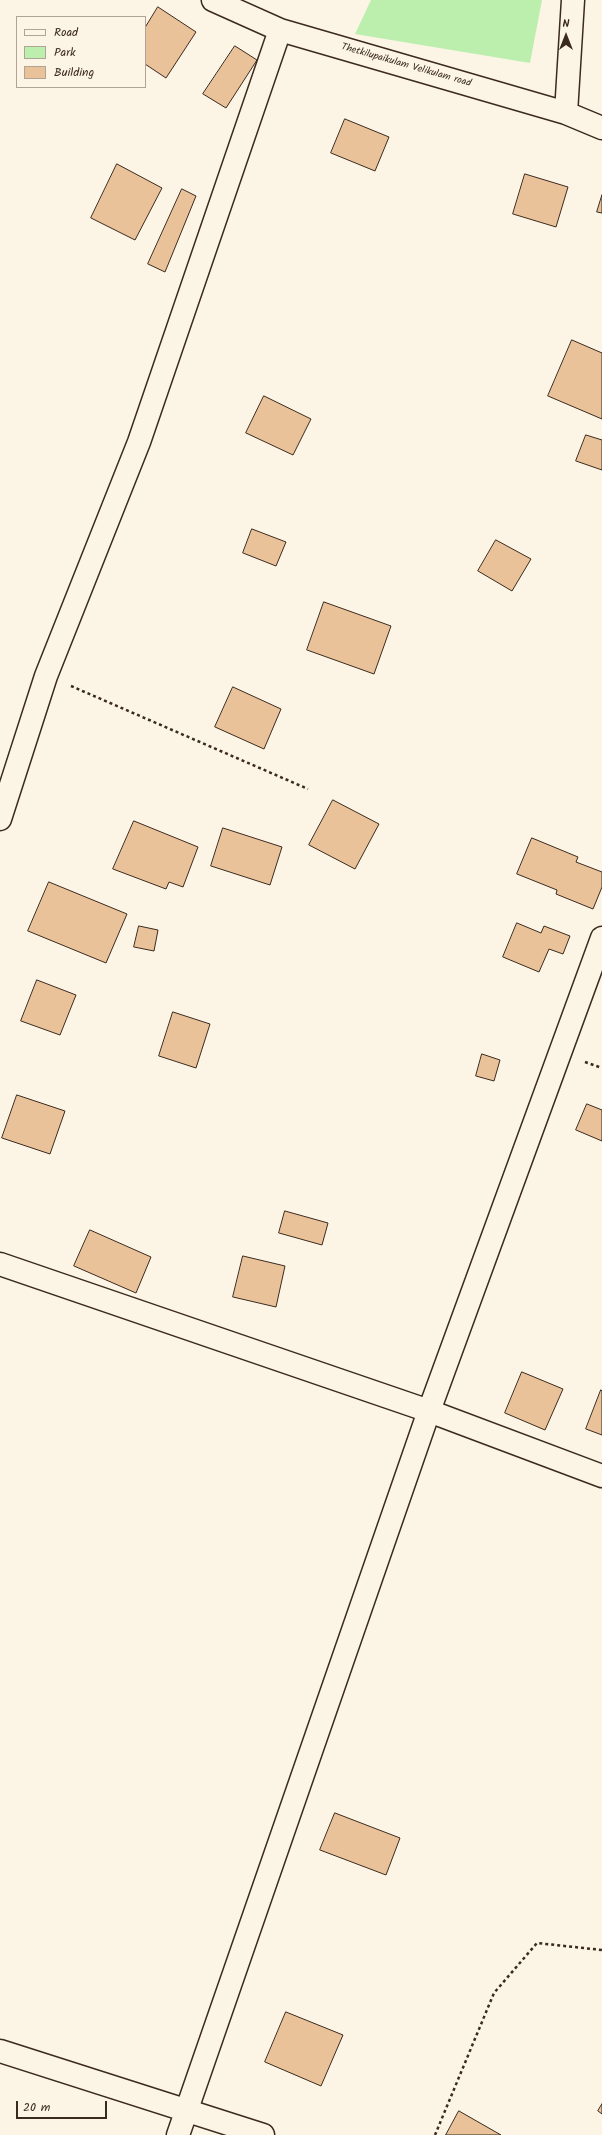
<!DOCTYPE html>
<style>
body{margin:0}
#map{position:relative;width:602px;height:2135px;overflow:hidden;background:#fcf5e5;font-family:Kalam,sans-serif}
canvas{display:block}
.legend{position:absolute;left:16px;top:16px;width:130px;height:72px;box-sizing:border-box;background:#fcf5e5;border:1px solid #afa495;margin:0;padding:5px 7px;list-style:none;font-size:12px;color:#3b2a1e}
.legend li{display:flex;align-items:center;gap:8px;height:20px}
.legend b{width:20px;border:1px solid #afa495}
.north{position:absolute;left:546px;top:16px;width:40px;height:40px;-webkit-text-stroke:3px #fcf5e5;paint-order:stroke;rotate:0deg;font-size:11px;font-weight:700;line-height:16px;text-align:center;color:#3b2a1e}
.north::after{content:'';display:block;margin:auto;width:14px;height:18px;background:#3b2a1e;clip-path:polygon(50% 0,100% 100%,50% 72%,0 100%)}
.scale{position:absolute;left:16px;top:2101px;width:91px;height:18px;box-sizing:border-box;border:2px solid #3b2a1e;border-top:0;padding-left:5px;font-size:12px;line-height:14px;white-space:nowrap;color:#3b2a1e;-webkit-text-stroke:3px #fcf5e5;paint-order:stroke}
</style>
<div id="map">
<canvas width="602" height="2135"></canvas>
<ul class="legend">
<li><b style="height:5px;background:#fcf5e5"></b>Road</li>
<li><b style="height:11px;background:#bceeae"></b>Park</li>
<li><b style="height:11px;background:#eac29a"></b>Building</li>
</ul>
<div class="north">N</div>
<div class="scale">20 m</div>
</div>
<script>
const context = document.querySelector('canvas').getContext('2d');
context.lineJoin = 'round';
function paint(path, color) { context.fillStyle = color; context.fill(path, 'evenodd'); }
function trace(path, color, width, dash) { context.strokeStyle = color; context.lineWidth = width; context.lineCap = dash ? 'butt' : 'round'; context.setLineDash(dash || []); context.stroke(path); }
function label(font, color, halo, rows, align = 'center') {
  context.font = font + ' Kalam,sans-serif'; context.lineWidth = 3; context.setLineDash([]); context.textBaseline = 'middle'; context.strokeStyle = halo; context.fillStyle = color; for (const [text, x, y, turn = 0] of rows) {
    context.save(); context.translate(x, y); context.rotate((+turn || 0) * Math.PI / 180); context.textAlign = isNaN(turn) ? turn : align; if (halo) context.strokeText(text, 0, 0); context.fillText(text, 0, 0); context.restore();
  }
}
paint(new Path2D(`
 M371 0H542L530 63 355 34Z`), '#bceeae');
const building = new Path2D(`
 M158 7 196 32 166 78 145 64V28Z
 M235 46 257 60 226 108 203 94Z
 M345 119 389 137 375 171 331 153Z
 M117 164 162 188 135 240 91 218Z
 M525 174 568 187 556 227 513 214Z
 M182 189 196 196 165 272 148 264Z
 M602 195V213L597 212Z
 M572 340 602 353V419L548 396Z
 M264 396 311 419 293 455 246 433Z
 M586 435 602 440V470L576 461Z
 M252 529 286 542 276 566 243 553Z
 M496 540 531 559 512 591 478 571Z
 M324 602 391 626 374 674 307 650Z
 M233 687 281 709 264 749 215 727Z
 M333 800 379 824 355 869 309 845Z
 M134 821 198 847 183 887 169 882 166 889 113 869Z
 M223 828 282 847 270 885 211 866Z
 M532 838 578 857 576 862 602 872V887L593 909 556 894 557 890 517 874Z
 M49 882 127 914 106 963 28 931Z
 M517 923 541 933 544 926 570 936 563 954 549 949 539 972 503 957Z
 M139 926 158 930 154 951 134 947Z
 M37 980 76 995 60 1035 21 1021Z
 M173 1012 210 1024 196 1068 159 1056Z
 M482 1054 500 1060 494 1081 476 1076Z
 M17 1095 65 1111 50 1154 2 1138Z
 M587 1104 602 1110V1141L576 1130Z
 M285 1211 328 1223 322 1245 279 1233Z
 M90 1230 151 1257 136 1293 74 1266Z
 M243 1256 285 1266 276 1307 233 1297Z
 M522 1372 563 1389 545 1430 505 1413Z
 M601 1390 602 1391V1435L586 1429Z
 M335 1813 400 1838 386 1875 320 1850Z
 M286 2012 343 2035 321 2086 265 2062Z
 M602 2104V2114L598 2111Z
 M459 2111 501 2135H446Z`);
paint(building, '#eac29a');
trace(building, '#3b2a1e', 1);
const minor = new Path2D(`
 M213 0 280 30 566 113 602 128
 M566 113 573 0
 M0 819 46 676 139 442 280 30
 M0 1264 429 1411 602 1476
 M0 2051 263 2135
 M178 2135 429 1411 602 938`);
trace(minor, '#3b2a1e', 25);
trace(new Path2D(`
 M71 686 308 789
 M585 1062 602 1068
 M435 2135 494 1993 537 1943 602 1950`), '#3b2a1e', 2.5, [3, 3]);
trace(minor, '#fcf5e5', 22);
label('10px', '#3b2a1e', '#fcf5e5', [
 ["Thetkilupaikulam Velikulam road",406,66,16]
]);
</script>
